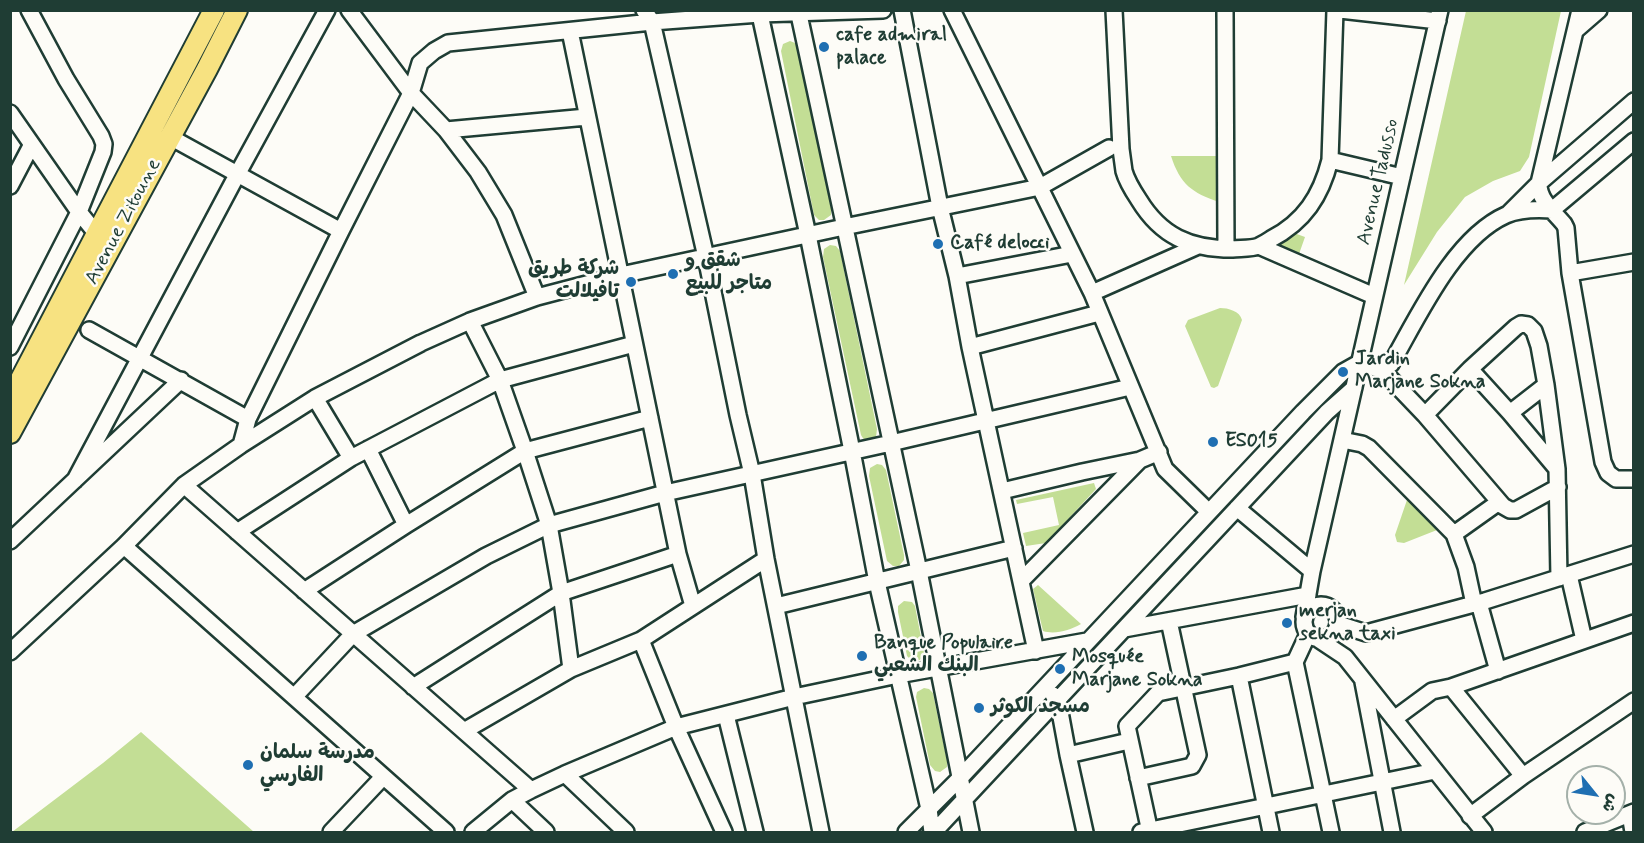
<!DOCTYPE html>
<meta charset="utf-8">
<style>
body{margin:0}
#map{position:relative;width:1644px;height:843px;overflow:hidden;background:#fdfcf7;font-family:Mynerve,"Playpen Sans Arabic",sans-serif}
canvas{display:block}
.frame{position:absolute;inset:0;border:12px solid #1f3d34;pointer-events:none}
.north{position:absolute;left:1566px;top:765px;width:60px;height:60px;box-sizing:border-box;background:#fdfcf7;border:2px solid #a4b0a9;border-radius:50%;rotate:120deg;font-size:16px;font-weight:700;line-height:24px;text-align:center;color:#1f3d34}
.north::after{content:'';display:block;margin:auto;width:21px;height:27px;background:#1f6fb2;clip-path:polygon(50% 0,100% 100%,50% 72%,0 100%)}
</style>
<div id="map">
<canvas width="1644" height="843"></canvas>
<div class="frame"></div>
<div class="north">ش</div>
</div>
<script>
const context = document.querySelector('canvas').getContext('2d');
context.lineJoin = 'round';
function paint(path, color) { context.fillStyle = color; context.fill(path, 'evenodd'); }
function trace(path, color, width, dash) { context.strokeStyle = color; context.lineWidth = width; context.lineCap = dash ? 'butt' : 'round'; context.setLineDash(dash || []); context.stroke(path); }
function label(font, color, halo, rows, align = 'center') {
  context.font = font + ' Mynerve,"Playpen Sans Arabic",sans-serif'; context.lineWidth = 5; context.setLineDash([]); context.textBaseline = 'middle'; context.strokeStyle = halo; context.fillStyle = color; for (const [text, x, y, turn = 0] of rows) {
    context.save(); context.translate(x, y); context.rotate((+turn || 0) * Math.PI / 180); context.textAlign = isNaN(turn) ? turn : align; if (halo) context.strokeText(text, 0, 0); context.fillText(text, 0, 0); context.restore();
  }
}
paint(new Path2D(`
 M1466 11H1561L1529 157 1520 171 1493 181 1465 197 1437 232 1404 285Z
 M790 41 795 43 798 48 831 208V215L824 220H819L814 215 781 51 783 44Z
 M1171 156H1218L1219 202C1192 193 1180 184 1171 156Z
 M1294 233 1305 237 1299 254 1279 247V245Z
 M830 245 836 246 840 251 877 429 876 437C871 443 864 442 861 435L823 257 824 249Z
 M1220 308C1228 308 1240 311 1242 320L1218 386 1214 388 1211 387 1185 326 1188 320Z
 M877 464 882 465 886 470 904 555V560L899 566H893L887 561 869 476 870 468Z
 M1094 483 1096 489 1046 543 1026 546 1023 533 1059 525 1053 497 1017 504 1016 500Z
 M1408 497 1437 530 1404 543 1397 542 1395 535Z
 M1038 585 1081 624C1070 630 1055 635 1043 631L1033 589Z
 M904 601 912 602 915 606 924 653 923 658 916 662 911 660 907 656 898 612V606Z
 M924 688 929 689 933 693 947 761V767L940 772 935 771 930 765 916 697 917 692Z
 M141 732 254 832H12L103 763Z`), '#c3de95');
const minor = new Path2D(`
 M349 10 411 93 446 130 478 172 504 215 537 297
 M644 10 652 22 706 257 738 415 752 474 766 559 821 832
 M759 10 808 235 852 451 877 582 929 809 932 832
 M798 10 919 571 971 832
 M902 10 940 207 957 276 970 347 1036 651
 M952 10 1092 293 1165 469 1209 512
 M1114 10 1121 149C1122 156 1123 164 1124 171 1127 182 1133 191 1139 200 1161 236 1190 249 1232 249 1240 248 1251 249 1259 246 1263 244 1268 241 1271 239 1304 222 1321 196 1330 160L1335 10
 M1225 10 1226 249
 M1340 10 1438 21
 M1580 10 1539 183C1538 199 1554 212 1564 224L1566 228 1570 273 1603 462 1608 473 1616 479H1634
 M1576 30 1599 10
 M570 31 678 554 693 606
 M10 113 79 212 96 233
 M446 130 587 117
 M170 137 341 231
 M1330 160 1402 177
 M10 186 31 146
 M1508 214 1539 183 1634 101
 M1259 246 1374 296
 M1570 273 1634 262
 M957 276 1072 254
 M1092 293 1198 246
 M470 321 500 380 525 451 549 525 561 593 571 669
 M89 330 248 419
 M10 347 79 212 103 152 104 144 101 136 66 79 29 10
 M970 347 1099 313
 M1470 369 1510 413 1557 469
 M1382 370 1391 364C1418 317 1454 238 1506 215 1520 209 1537 209 1552 210L1634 141
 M315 398 351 458
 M1510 413 1546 385
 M1425 415 1470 369 1516 327 1521 324 1528 325 1534 331 1539 346 1546 385 1557 469 1559 578
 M1342 440 1362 444 1369 448 1454 534 1466 567 1474 604
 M241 445 248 419 341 231 411 93 420 63 434 51 448 43 652 22 760 14 883 10
 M368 449 406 525
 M75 480 238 173 327 10
 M184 485 531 790
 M1002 491 1082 472 1140 460
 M1237 508 1312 571
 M237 532 351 458 500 380 634 344
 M1454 534 1499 502
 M10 541 181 380
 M124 546 446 832
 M1569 575 1584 640
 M1021 581 1140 460 1159 452
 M304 591 406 525 525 451 650 418
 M1479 603 1498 671
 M1304 622a17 17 0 1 1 34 0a17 17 0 1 1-34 0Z
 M776 606 1014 548
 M1304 617 1312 571 1440 10
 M1338 624 1366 633 1485 601 1634 554
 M1124 629 1308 595
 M1308 634 1295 662 1331 832
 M1318 639 1345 657 1484 832
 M641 640 676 727 724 832
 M10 652 124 546 184 485 241 445 315 398 421 343 470 321 537 297 621 275 844 227 1040 187 1109 148
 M1239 676 1271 832
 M1363 682 1392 832
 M413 687 561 593 678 554
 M1451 687 1523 776
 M1053 695 1058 701 1068 755 1085 832
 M294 697 353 634 486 556 549 525 665 493 891 443 1130 387
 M726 715 755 832
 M1394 719 1432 691 1451 687 1634 623
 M464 731 571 669 641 640 766 559
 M1068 755 1129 741
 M565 774 626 832
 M1138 778 1192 766 1198 755 1169 621
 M512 800 546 832
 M1630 814 1633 832
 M1470 816 1523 776 1634 701
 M331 832 383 777
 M473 832 512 800 531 790 565 774 676 727 794 697 898 675 1087 641
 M906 832 960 778 1303 412 1343 372 1359 363 1382 370 1425 415 1503 506 1510 510H1516L1558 487
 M934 832 1327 412 1354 388
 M1141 832 1435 771
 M1150 832 1127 726 1158 693 1239 676 1295 662
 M1585 832 1634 812`);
const major = new Path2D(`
 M10 400 214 10
 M10 433 207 69 237 10`);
trace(minor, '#1f3d34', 20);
trace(major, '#1f3d34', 24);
trace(minor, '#fdfcf7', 15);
trace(major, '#f7e281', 20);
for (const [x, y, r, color] of [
 [824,47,6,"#1f6fb2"],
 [938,244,6,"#1f6fb2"],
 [673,274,6,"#1f6fb2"],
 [631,282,6,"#1f6fb2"],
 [1343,372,6,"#1f6fb2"],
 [1213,442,6,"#1f6fb2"],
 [1287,623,6,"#1f6fb2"],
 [862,656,6,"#1f6fb2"],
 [1060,669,6,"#1f6fb2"],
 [979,708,6,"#1f6fb2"],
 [248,765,6,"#1f6fb2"]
]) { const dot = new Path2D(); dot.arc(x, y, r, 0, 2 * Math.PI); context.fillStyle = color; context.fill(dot); trace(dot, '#fdfcf7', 2); }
label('bold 20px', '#1f3d34', '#fdfcf7', [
 ["cafe admiral",836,36],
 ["palace",836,59],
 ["Café delocci",950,244],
 ["شقق و",685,262],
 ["متاجر للبيع",685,285],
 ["شركة طريق",619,270,"right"],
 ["تافيلالت",619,293,"right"],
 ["Jardin",1355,360],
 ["Marjane Sokna",1355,383],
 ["ES015",1225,442],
 ["merjan",1299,612],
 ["sekna taxi",1299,635],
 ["Banque Populaire",874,644],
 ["البنك الشعبي",874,667],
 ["Mosquée",1072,658],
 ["Marjane Sokna",1072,681],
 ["مسجد الكوثر",991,708],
 ["مدرسة سلمان",260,754],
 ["الفارسي",260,777]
], 'left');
label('20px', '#1f3d34', '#fdfcf7', [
 ["Avenue Tadusso",1379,182,-77],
 ["Avenue Zitoune",124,222,-62]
]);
</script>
